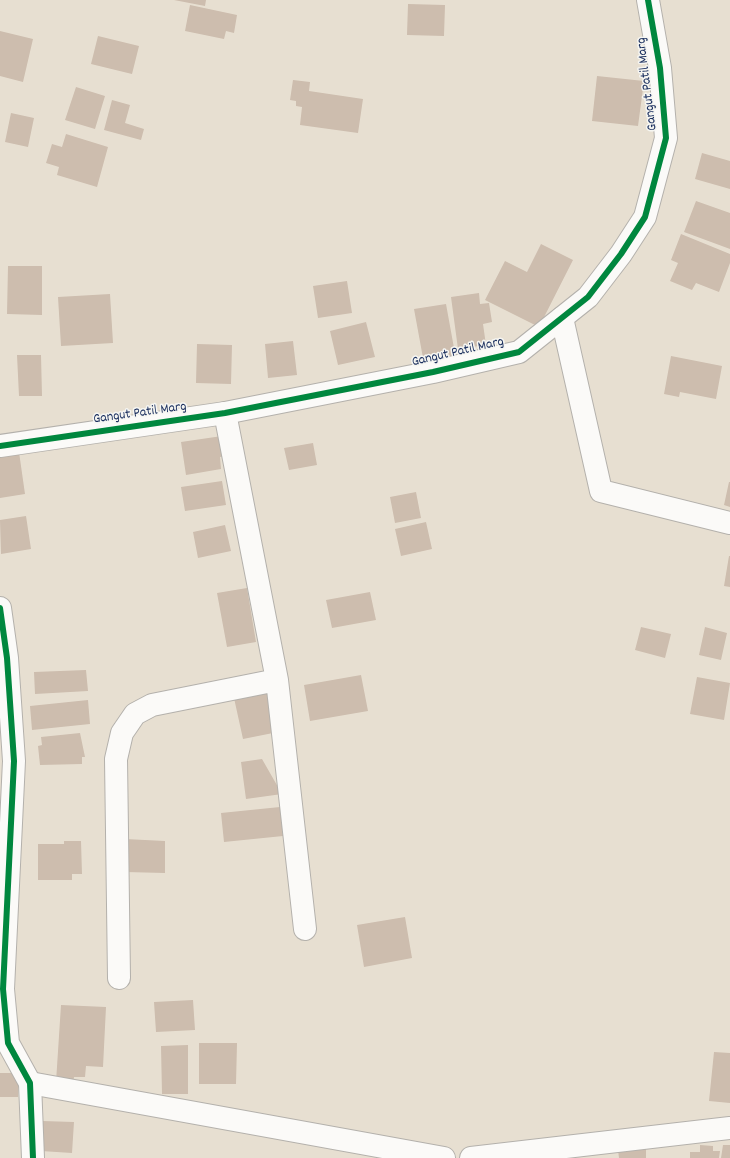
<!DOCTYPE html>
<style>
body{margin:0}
canvas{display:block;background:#e7dfd1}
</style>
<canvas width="730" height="1158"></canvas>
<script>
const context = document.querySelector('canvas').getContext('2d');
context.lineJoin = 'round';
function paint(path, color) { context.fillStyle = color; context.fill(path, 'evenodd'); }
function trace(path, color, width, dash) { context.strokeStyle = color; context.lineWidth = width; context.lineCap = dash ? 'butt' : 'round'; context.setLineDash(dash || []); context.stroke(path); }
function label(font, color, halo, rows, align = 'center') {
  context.font = font + ' Dekko,sans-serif'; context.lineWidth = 3; context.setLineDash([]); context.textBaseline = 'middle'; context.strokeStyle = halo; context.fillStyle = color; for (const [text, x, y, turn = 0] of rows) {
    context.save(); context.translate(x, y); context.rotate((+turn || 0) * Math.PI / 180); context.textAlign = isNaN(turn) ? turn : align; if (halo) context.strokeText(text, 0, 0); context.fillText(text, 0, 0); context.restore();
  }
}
paint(new Path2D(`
 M174 0H206L205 6Z
 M408 4 445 5 444 36 407 35Z
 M190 5 237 15 234 33 226 31 224 39 185 31Z
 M0 31 33 39 23 82 0 76Z
 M98 36 139 46 132 74 91 64Z
 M597 76 644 81 638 126 592 121Z
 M293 80 310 82 309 91 363 99 358 133 300 125 302 107 296 106V101L290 100Z
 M76 87 105 96 95 129 65 120Z
 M112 100 130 105 125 123 144 129 141 140 104 130Z
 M11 113 34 118 28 147 5 142Z
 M66 134 108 147 97 187 57 175 59 167 46 163 52 144 62 147Z
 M702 153 730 161V189L695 179Z
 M696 201 730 213V249L684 232Z
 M681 234 730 254V263L719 292 696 283 692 290 670 281 678 263 671 260Z
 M541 244 573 260 539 327 485 300 505 261 527 272Z
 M8 266H42V315L7 314Z
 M347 281 352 313 318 318 313 286Z
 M479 293 480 304 489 303 492 322 483 324 486 345 458 349 451 297Z
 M110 294 113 343 61 346 58 297Z
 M446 304 456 359 435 362 434 356 423 358 414 309Z
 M366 322 375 357 338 365 330 331Z
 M293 341 297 375 268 378 265 344Z
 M197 344 232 345 231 384 196 383Z
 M17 355H41L42 396H19Z
 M671 356 722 366 716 399 680 392 679 397 664 394Z
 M222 436 225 456 220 457 221 469 186 475 181 442Z
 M313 443 317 465 289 470 284 448Z
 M19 452 25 494 0 498V455Z
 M222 481 226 505 185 511 181 487Z
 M729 482H730V507L724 505Z
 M416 492 421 518 395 523 390 497Z
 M26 516 31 549 1 554 0 520Z
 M426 522 432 549 401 556 395 529Z
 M225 525 231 551 198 558 193 532Z
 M729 556H730V587L724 586Z
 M247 588 256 642 227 647 217 593Z
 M370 592 376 620 332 628 326 600Z
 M641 627 671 634 665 658 635 650Z
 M705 627 727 633 721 660 699 655Z
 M86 670 88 691 35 694 34 672Z
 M361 675 368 711 310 721 304 685Z
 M697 677 730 683 724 720 690 714Z
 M269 691 278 732 243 739 234 698Z
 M88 700 90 724 32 730 30 706Z
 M80 733 85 757H82V764L40 765 38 746 42 745 41 737Z
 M262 759 282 794 246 799 241 762Z
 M280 807 283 836 224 842 221 813Z
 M125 839 165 841V873L125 872Z
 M64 841H81L82 874H72V880H38V844H64Z
 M405 917 412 958 364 967 357 925Z
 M193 1000 195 1030 156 1032 154 1002Z
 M61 1005 106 1007 103 1067 86 1066 85 1077H74L73 1084 56 1082Z
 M199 1043H237L236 1084H199Z
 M188 1045V1094H162L161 1046Z
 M714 1052 730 1053V1103L709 1101Z
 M0 1073H18V1097H0Z
 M42 1121 74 1122 72 1153 41 1151Z
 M700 1145 713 1146V1151H720L719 1158H690V1152H700Z
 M723 1145H730V1158H721Z
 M646 1149V1158H619L618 1150Z`), '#cdbdae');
const minor = new Path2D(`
 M562 318 601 491 730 523
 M225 413 277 680 305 929
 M119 978 116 759 122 733 135 714 152 705 277 680
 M30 1083 444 1158
 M471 1158 730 1128`);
const tertiary = new Path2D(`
 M0 446 225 413 433 372 519 352 588 297 621 254 645 217 666 138 660 68 648 0
 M0 608 7 658 14 761 3 989 8 1043 30 1083 33 1158`);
trace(minor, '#b4b1ac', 24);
trace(tertiary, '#b4b1ac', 24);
trace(minor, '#fbfaf8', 22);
trace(tertiary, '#fbfaf8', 22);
trace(new Path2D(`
 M0 446 225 413 433 372 519 352 588 297 621 254 645 217 666 138 660 68 648 0
 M0 608 7 658 14 761 3 989 8 1043 30 1083 33 1158`), '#00873e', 6);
label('14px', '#1b2f5e', '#f6f6f2', [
 ["Gangut Patil Marg",648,84,-97],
 ["Gangut Patil Marg",458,353,-13],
 ["Gangut Patil Marg",140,414,-8]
]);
</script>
